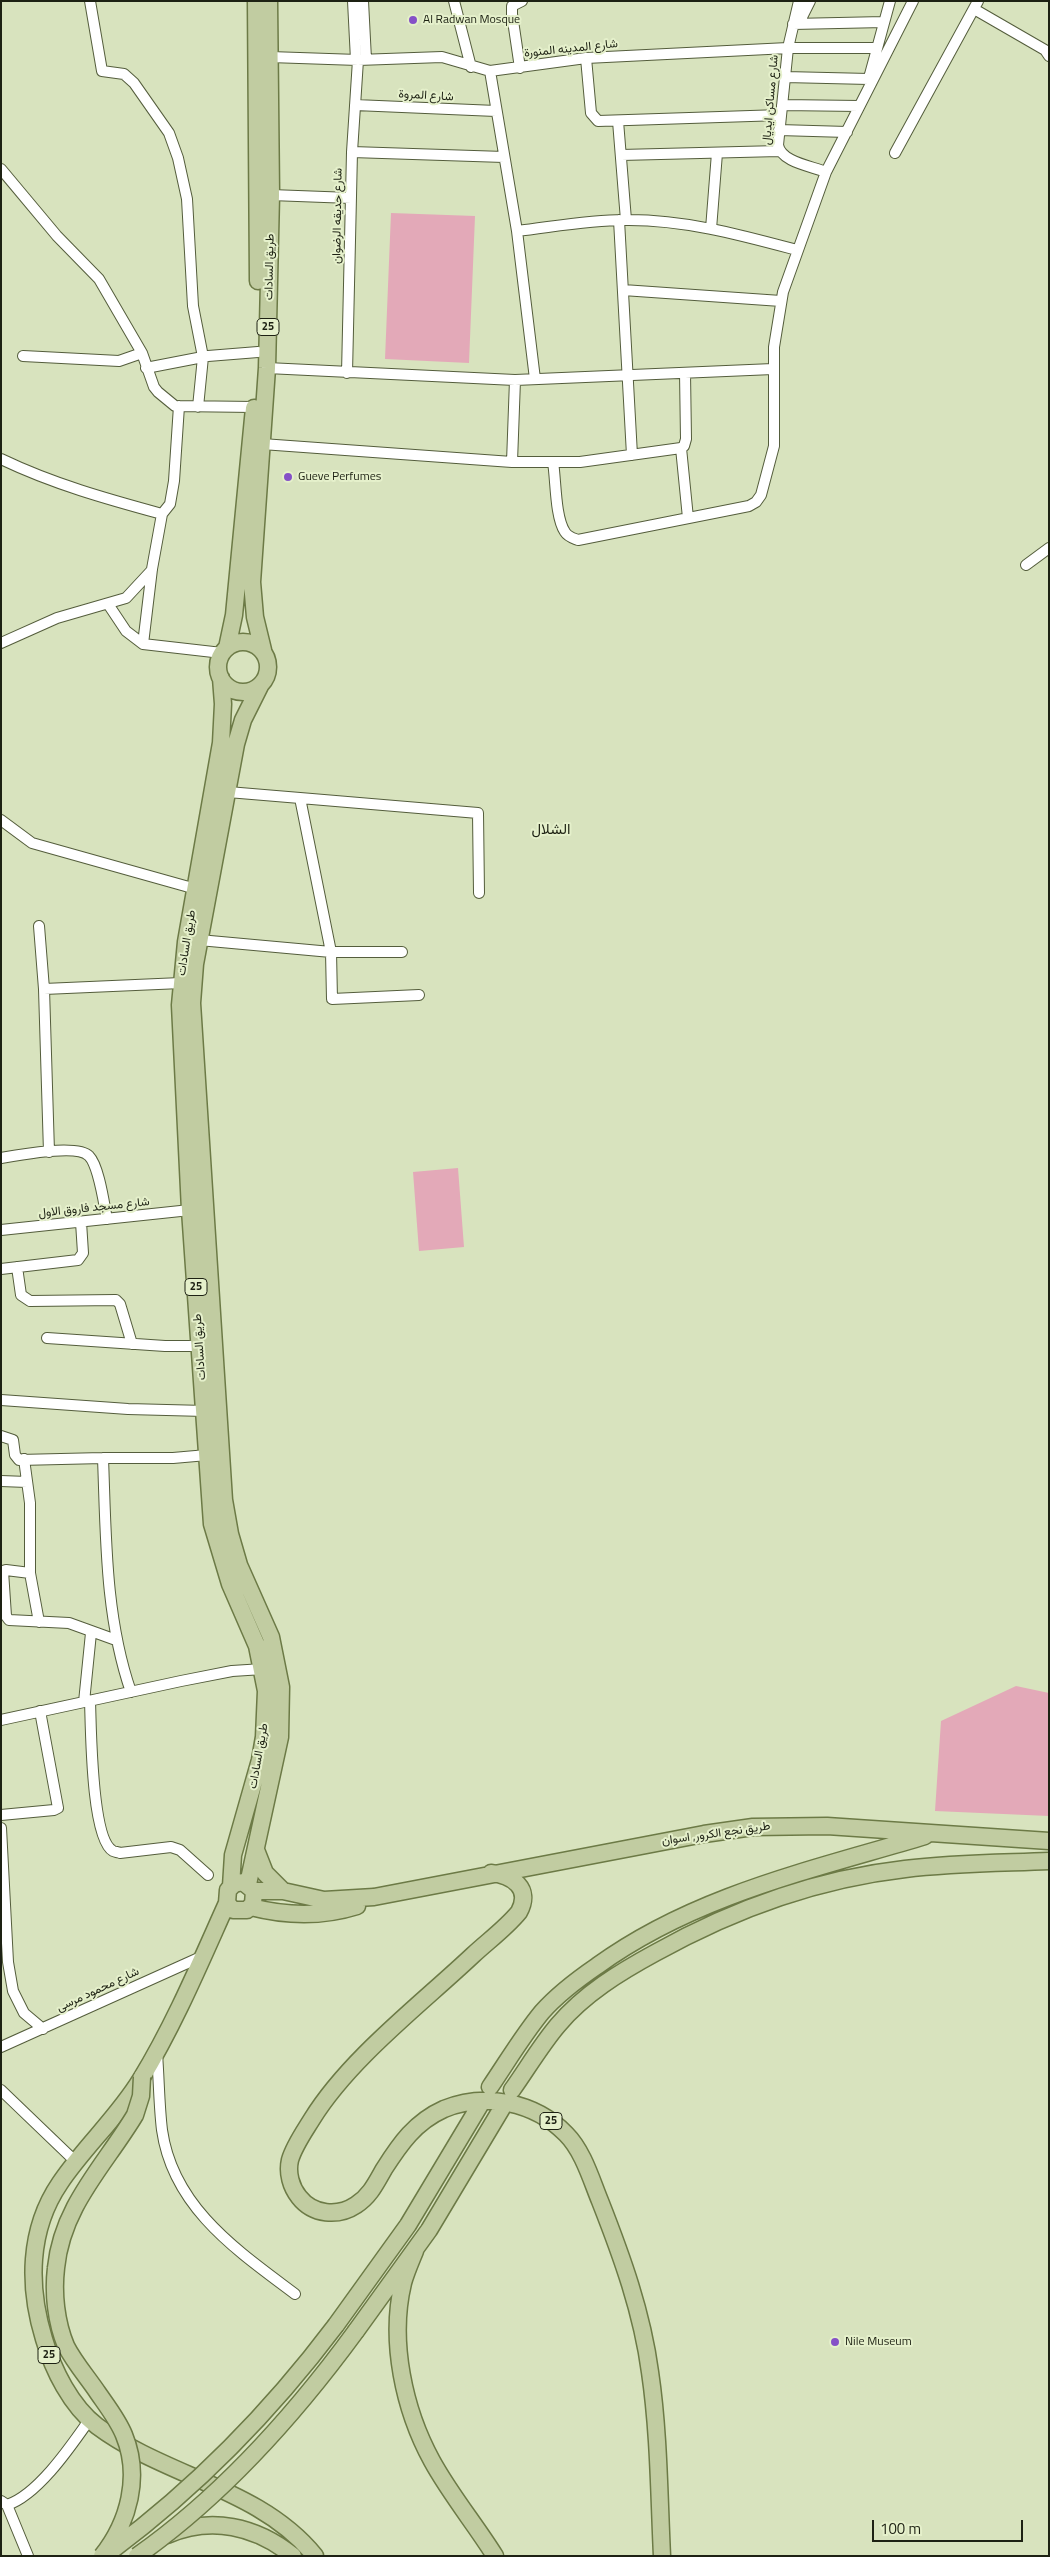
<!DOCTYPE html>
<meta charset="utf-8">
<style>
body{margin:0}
#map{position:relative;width:1050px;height:2557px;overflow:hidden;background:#d8e3be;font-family:"Titillium Web",sans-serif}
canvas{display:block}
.frame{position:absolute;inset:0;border:2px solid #1d2113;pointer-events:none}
.scale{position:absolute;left:872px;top:2520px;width:151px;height:22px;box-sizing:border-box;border:2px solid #1d2113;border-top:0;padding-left:6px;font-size:15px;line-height:18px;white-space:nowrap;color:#1d2113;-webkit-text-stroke:4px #e5f0cb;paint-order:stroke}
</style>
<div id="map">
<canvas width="1050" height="2557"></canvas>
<div class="frame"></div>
<div class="scale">100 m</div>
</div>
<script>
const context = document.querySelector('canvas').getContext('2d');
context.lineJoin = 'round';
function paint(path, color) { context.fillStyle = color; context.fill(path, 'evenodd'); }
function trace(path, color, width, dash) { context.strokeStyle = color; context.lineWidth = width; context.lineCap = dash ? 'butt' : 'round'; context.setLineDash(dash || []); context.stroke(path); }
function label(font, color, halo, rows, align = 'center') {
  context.font = font + ' "Titillium Web",Vazirmatn,sans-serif'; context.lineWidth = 4; context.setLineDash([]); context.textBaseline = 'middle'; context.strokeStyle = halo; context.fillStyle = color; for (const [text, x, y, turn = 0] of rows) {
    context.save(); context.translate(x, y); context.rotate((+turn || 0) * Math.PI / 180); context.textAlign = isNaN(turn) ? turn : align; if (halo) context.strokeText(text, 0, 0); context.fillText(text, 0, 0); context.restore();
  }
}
paint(new Path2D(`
 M391 213 475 216 469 363 385 359Z
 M458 1168 464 1247 419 1251 413 1172Z
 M1016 1686 1049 1693V1816L935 1811 941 1721Z`), '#e3a9b8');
const minor = new Path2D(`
 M90 1 102 71 124 74 134 83 169 133 178 158 187 199 193 306 203 357 198 407
 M353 1 356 60
 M363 1 366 59
 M454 1 471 67
 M799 1 788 48 778 145C781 162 811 166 826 172
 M974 9 1045 50 1049 56
 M799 23 810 1
 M793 24 884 22
 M270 57 358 60 442 57 490 71 586 58 788 48H877
 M586 58 591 113 598 121 781 115
 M520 68 512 14V6L522 1
 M490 71 517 231 535 379
 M785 77 869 79
 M869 78 890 1
 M355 105 496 111
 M782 105 859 106
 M618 121 626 220
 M779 130 847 132
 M352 152 504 157
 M895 153 978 1
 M621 155 779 151
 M1 169 57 236 99 279 142 353 154 387 158 392 175 406 254 407
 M271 195 351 198
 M619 220 632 455
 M711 229 717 153
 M517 231C552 227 588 220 624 220 683 219 741 235 797 250
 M623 290 781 301
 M23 356 119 361 142 353
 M146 368 208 356 258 352
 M267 368 515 380 773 369
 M347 373 352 152 358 60
 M262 444 512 462H580L681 448 684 446 686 439 685 373
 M681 448 688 518
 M1 459C53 484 107 499 162 514
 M512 462 515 380
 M553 462C556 480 555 517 565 532 568 537 573 538 578 540L749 506 756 502 761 495 774 446V347L783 292 826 172 913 1
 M1026 565 1049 548
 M108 604 126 631 143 644 222 653
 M1 643 57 618 126 598 152 570
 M143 644 152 569 162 514 170 504 174 481 179 406
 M228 792 300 798 331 952 332 999 419 995
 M300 798 478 813 479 893
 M1 820 32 843 196 889
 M39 926 44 989 181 983
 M199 940 331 952H402
 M44 989 49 1152
 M1 1158C18 1155 78 1144 89 1156 99 1166 104 1204 107 1219
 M1 1230 190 1210
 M17 1267 21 1295 30 1301 116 1300 120 1304 132 1344
 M1 1269 78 1260 83 1253 81 1222
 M47 1338 165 1346H200
 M1 1400 128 1409 205 1411
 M1 1436 13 1440 15 1455 19 1460 103 1458
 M24 1459 30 1503V1573L39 1622
 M1 1481 27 1482
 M30 1573 6 1570 3 1571 6 1616 9 1620 69 1623 116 1640
 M131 1692C105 1617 106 1536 103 1458H173L207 1455
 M90 1701C91 1725 91 1839 113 1851 115 1852 118 1852 120 1853L171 1847 180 1850 208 1875
 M84 1702 91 1633
 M1 1720 181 1681 232 1671 263 1669
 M1 1815 54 1810 58 1808 40 1711
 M1 1828 8 1962 13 1991 24 2013 43 2029
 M1 2047 203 1956
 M157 2054C159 2079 159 2105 162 2130 173 2208 238 2251 295 2294
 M1 2090 77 2163
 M1 2501 7 2505 28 2556
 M7 2505C38 2495 71 2446 90 2419`);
const primary = new Path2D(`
 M256 1 258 281
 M218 667a25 25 0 1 1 50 0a25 25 0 1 1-50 0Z
 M227 648 234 615 254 408
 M263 650 255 617 252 582 267 368 271 195 269 1
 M221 678 223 704 221 743 186 942 180 1005 190 1210 212 1524 230 1584 257 1646 266 1691 264 1737 260 1760 233 1855 231 1886
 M256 1850 265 1873 283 1891
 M491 1873C512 1875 532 1888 519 1912 506 1928 488 1941 473 1955 421 2004 349 2059 312 2119 304 2132 294 2146 290 2160 287 2173 291 2187 299 2197 313 2215 338 2217 356 2205 370 2196 376 2183 384 2169 400 2144 415 2122 444 2109 485 2092 535 2102 566 2134 583 2151 591 2179 600 2201 622 2257 642 2312 650 2372 659 2433 659 2494 662 2556
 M248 1884 280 1737 281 1687 271 1637 239 1565 230 1534 224 1500 192 1003 195 964 236 744 243 720 260 686
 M254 1891H283L324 1900 374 1897 704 1834 753 1827 827 1826 1049 1841
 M227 1903 233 1910H247L253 1904 254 1891 243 1882 234 1884 228 1890 227 1903C200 1963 175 2023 141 2079 118 2117 84 2147 60 2183 28 2230 28 2287 44 2339 53 2370 71 2406 97 2426 165 2477 260 2488 315 2556
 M251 1907C286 1916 322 1917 357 1906
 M490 2087C507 2062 523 2035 542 2012 558 1994 578 1979 597 1966 695 1895 812 1870 925 1836
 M512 2090C527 2069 541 2045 558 2025 584 1994 620 1972 655 1953 732 1910 817 1879 905 1869 953 1863 1001 1863 1049 1861
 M415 2251C411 2261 406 2272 403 2283 389 2341 404 2410 432 2461 450 2494 475 2524 495 2556
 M336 2325 408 2225 480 2105
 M356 2331 429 2230 502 2108
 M167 2535C211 2516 256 2526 293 2556`);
trace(minor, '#545d3c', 12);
trace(primary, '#6c7a46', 19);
trace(minor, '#fff', 10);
trace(primary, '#c1cca1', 16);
const primaryBridge = new Path2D(`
 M111 2551C197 2487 272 2410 336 2325
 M102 2556C129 2522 141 2476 124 2435 118 2420 107 2406 98 2393 88 2378 74 2362 66 2346 56 2322 53 2293 56 2268 62 2206 105 2165 135 2115L141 2096 142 2077
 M137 2556C221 2497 296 2413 356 2331`);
trace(primaryBridge, '#6c7a46', 19, []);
trace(primaryBridge, '#c1cca1', 16);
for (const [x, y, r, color] of [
 [413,20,5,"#8550c7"],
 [288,477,5,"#8550c7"],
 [835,2342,5,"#8550c7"]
]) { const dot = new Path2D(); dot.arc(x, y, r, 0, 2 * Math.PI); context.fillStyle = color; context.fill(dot); trace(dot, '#e5f0cb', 2); }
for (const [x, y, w] of [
 [268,327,22],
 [196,1287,22],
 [551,2121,22],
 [49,2355,22]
]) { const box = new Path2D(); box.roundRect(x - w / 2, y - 8.5, w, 17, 4); context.fillStyle = '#e5f0cb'; context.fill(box); trace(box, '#1d2113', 1); }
label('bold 11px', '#1d2113', null, [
 ["25",268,327],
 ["25",196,1287],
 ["25",551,2121],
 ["25",49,2355]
]);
label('12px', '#1d2113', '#e5f0cb', [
 ["Al Radwan Mosque",423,20],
 ["Gueve Perfumes",298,477],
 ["Nile Museum",845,2342]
], 'left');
label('12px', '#1d2113', '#e5f0cb', [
 ["شارع المدينه المنورة",571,49,-6],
 ["شارع المروة",426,96,3],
 ["شارع مساكن ايديال",771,100,-85],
 ["شارع حديقه الرضوان",338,216,-89],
 ["طريق السادات",270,267,-89],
 ["طريق السادات",187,943,-81],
 ["شارع مسجد فاروق الاول",94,1208,-6],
 ["طريق السادات",200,1347,-94],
 ["طريق السادات",259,1756,-80],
 ["طريق نجع الكرور, اسوان",716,1834,-8],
 ["شارع محمود مرسى",98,1990,-25]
]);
label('15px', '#1d2113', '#e5f0cb', [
 ["الشلال",551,830]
]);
</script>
